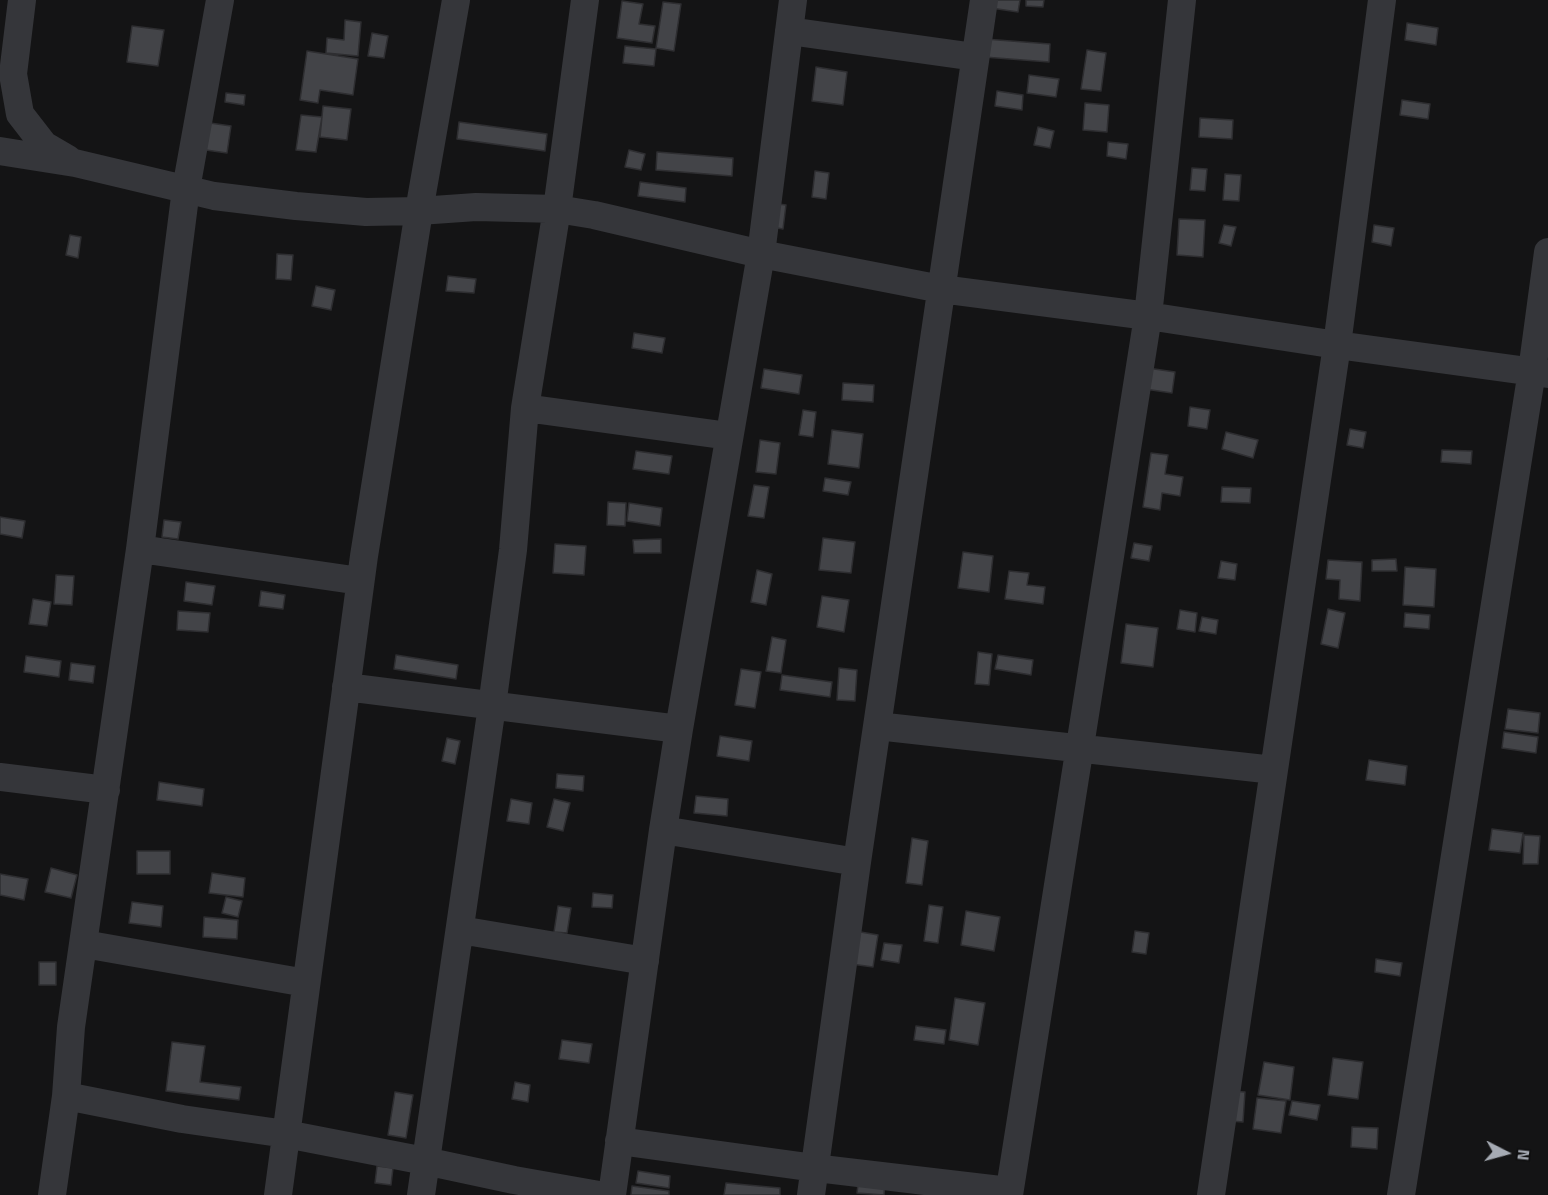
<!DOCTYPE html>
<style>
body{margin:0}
#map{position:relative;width:1548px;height:1195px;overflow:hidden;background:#141415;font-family:"Titillium Web",sans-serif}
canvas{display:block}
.north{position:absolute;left:1476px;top:1123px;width:60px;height:60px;-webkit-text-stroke:4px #0f0f10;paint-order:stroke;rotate:96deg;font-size:16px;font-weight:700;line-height:24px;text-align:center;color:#a6abb4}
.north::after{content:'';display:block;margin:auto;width:21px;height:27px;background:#a6abb4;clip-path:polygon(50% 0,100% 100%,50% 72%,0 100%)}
</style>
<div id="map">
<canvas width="1548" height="1195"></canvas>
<div class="north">N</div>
</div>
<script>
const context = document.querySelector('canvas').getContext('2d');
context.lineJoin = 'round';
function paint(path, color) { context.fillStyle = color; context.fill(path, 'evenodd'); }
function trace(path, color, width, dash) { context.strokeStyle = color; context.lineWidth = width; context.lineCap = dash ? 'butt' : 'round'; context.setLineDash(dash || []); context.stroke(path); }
const building = new Path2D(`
 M985 0H1020L1018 12 984 7Z
 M1026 0H1044L1043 7 1026 6Z
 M622 1 643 4 639 24 655 26 652 43 617 38Z
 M663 2 681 4 674 51 656 48Z
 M345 20 361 22 358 56 326 53 327 38 344 40Z
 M1407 23 1438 28 1436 45 1405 40Z
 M132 26 164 30 158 66 127 62Z
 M372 33 388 36 384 58 368 56Z
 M985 39 1050 44 1049 62 984 57Z
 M625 46 656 49 654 66 623 63Z
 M1087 50 1106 53 1101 91 1081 89Z
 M307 51 358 59 353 95 320 90 318 103 300 100Z
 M816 67 847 72 843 105 812 101Z
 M1029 75 1059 79 1056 97 1027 93Z
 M997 91 1023 95 1022 110 995 106Z
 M226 93 245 95 244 105 225 102Z
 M1402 100 1430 104 1428 119 1400 115Z
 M1085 103 1109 105 1107 132 1083 130Z
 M323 106 351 109 347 140 320 137Z
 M301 115 322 117 316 152 296 150Z
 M1200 118 1233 120 1232 139 1199 137Z
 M203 122 231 126 227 153 199 149Z
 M459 122 547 134 545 151 457 139Z
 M1038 127 1054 131 1050 148 1034 145Z
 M1108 142 1128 144 1126 159 1107 156Z
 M629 150 645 154 641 170 625 167Z
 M657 152 733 158 732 176 656 170Z
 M1192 168 1207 169 1205 191 1190 190Z
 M815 171 829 173 826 199 812 197Z
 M1225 174 1241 175 1239 201 1223 200Z
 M640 182 686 188 685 202 638 196Z
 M763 202 786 205 783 229 760 225Z
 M1179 219 1205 220 1203 257 1177 255Z
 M1224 225 1236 227 1231 246 1219 243Z
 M1374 225 1394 228 1391 246 1372 242Z
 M70 235 81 237 78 258 66 255Z
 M277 254 293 255 291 280 276 279Z
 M448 276 476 279 474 293 446 291Z
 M316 286 335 290 331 310 312 306Z
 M634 333 665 338 662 353 632 348Z
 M1141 367 1175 372 1172 393 1138 388Z
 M764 369 802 375 799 394 761 388Z
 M843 383 874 385 873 402 842 400Z
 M1190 407 1210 410 1207 429 1188 426Z
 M803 410 816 412 813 437 799 435Z
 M1350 429 1366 432 1363 448 1347 445Z
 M832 430 863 434 859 468 828 464Z
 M1226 432 1258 440 1253 458 1222 449Z
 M760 440 780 443 776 474 756 472Z
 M1442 450 1472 451 1471 464 1441 462Z
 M636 451 672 456 669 474 633 469Z
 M1151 453 1168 455 1165 474 1183 477 1180 496 1162 493 1160 510 1143 507Z
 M825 478 851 482 848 495 823 491Z
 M754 485 769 487 764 518 748 516Z
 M1222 487 1251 488 1250 503 1221 502Z
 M608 502 626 503 625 526 607 525Z
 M629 503 662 508 660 526 627 521Z
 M0 517 25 521 22 538 0 534Z
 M164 520 181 522 178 539 162 537Z
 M823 538 855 542 851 573 819 570Z
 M661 539V553H634L633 540Z
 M1134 543 1152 546 1149 561 1131 558Z
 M555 544 586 546 584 575 553 573Z
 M963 552 993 556 989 592 958 588Z
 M1396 559 1397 571H1372V560Z
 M1328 560 1362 562 1360 601 1339 599 1340 580 1326 579Z
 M1221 561 1237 564 1235 580 1218 578Z
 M1405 567 1436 569 1434 607 1403 605Z
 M757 570 772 574 766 605 751 602Z
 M1009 571 1029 573 1027 585 1045 587 1043 604 1005 599Z
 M56 575 74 576 72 605 54 604Z
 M186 582 215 586 212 605 184 601Z
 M261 591 285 595 283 609 259 606Z
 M822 596 849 600 844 632 817 627Z
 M33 599 51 602 47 626 29 624Z
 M1328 609 1345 613 1338 648 1321 644Z
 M1180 610 1197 613 1195 632 1177 629Z
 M178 611 210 613 208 632 177 630Z
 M1405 613 1430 615 1429 629 1404 627Z
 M1202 617 1218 620 1216 634 1199 631Z
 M1126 624 1158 628 1153 667 1121 663Z
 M772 637 786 640 781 673 766 671Z
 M978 652 992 654 989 685 975 684Z
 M396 655 458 665 456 679 394 669Z
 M998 655 1033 660 1031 675 995 669Z
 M26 656 61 661 59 677 24 672Z
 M71 663 95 666 93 683 69 680Z
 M839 668 857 670 855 701 837 700Z
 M741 669 761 672 755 708 735 705Z
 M782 675 832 682 830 697 780 690Z
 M1508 709 1540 713 1538 733 1505 729Z
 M1504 732 1538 737 1536 753 1502 748Z
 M720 736 752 741 749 761 717 756Z
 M447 738 460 741 455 764 442 761Z
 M1369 760 1407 766 1405 785 1366 780Z
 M557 774 584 776 583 791 556 788Z
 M159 782 204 789 202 806 157 800Z
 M696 796 728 799 727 816 694 813Z
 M511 799 532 803 529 824 507 821Z
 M554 799 570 803 563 831 547 827Z
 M1492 829 1523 833 1520 853 1489 850Z
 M1524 835 1540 836 1538 864H1523Z
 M912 838 928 841 922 885 906 883Z
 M137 851H170V874H137Z
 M51 868 77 875 71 898 45 892Z
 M212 873 245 878 243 897 209 893Z
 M0 874 28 879 24 900 0 895Z
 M593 893 613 895 612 908 592 907Z
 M226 897 242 901 238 917 222 913Z
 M132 902 163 906 161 927 129 923Z
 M929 905 943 907 938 943 924 941Z
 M558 906 571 908 567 933 554 932Z
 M966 911 1000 917 994 951 961 945Z
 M204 917 238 920 237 939 203 937Z
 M849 930 878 935 873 967 844 963Z
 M1135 931 1149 933 1146 954 1132 952Z
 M884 943 902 945 899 963 881 960Z
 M1376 959 1402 963 1400 976 1375 972Z
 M39 962H56V985H39Z
 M955 998 985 1003 978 1045 949 1040Z
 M916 1026 946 1030 944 1044 914 1040Z
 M562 1040 592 1044 589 1063 559 1059Z
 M172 1042 205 1046 200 1082 241 1087 239 1100 166 1091Z
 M1333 1058 1363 1062 1358 1099 1328 1095Z
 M1264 1062 1294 1067 1290 1100 1258 1095Z
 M515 1082 530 1085 528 1102 512 1099Z
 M1231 1091 1245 1092 1243 1122 1229 1121Z
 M395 1092 413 1095 406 1138 388 1135Z
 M1257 1098 1286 1101 1281 1133 1253 1129Z
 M1292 1101 1320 1105 1317 1120 1289 1115Z
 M1352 1127 1378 1128 1377 1149 1351 1147Z
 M377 1166 393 1168 391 1185 375 1183Z
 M638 1171 670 1176 669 1188 636 1183Z
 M859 1176 885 1180 884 1195 857 1193Z
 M726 1183 780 1188V1195H724Z
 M632 1186 669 1191V1195H631Z`);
paint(building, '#434448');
trace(building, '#2e2e31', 1.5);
trace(new Path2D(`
 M22 0 13 74 20 114 44 145 68 159
 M789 31 975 57
 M0 151 75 163 214 196 296 206 366 212 419 211 476 207 557 209 594 215 761 254 941 289 1148 316 1337 345 1548 374
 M525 408 729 436
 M140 549 360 581
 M346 687 679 729
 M877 726 1274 770
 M0 777 106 790
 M663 830 857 862
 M460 930 645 961
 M84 944 306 983
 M66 1096 182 1119 286 1134 425 1161 514 1180 599 1195
 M619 1141 815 1168 1009 1191
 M52 1195 66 1096 71 1027 140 549 186 189 220 0
 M278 1195 364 556 419 211 456 0
 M421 1195 492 706 513 550 525 408 557 209 585 0
 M612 1195 663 830 679 729 761 254 793 0
 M811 1195 857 862 984 0
 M1009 1195 1148 316 1182 0
 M1211 1195 1337 345 1382 0
 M1401 1195 1532 371 1548 252`), '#35363a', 28);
</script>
